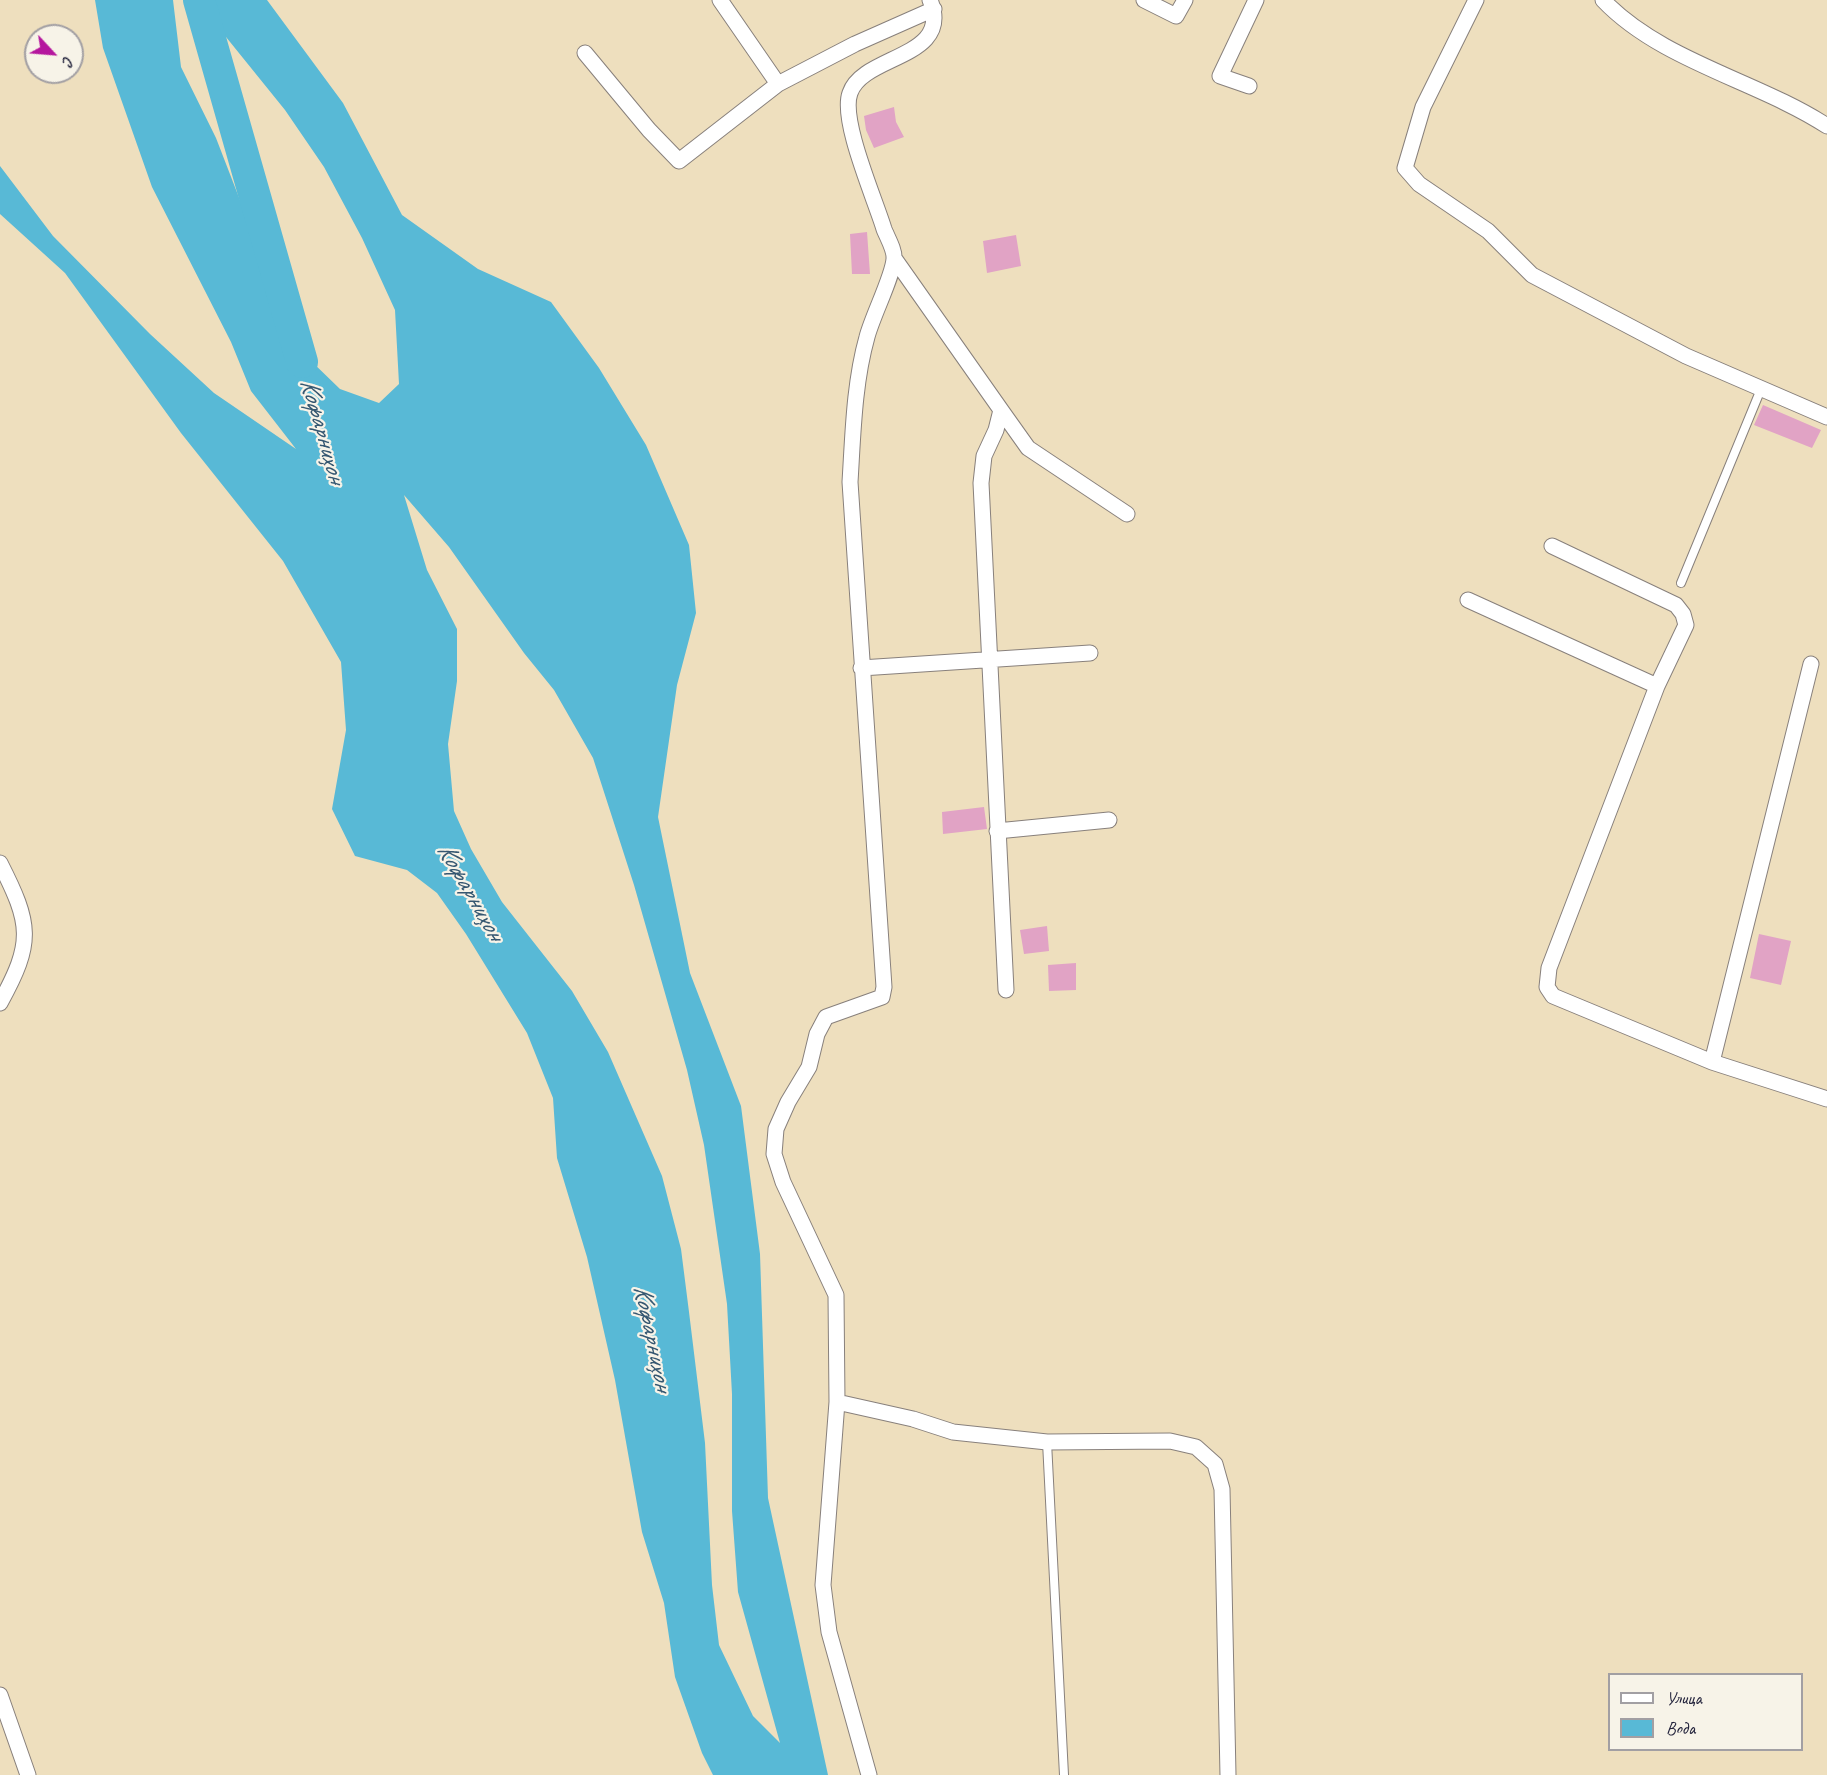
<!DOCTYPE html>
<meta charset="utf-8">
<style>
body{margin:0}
#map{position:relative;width:1827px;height:1775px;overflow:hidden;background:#eedfbe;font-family:Caveat,sans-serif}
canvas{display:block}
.legend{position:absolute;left:1608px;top:1673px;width:195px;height:78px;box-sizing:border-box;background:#f7f3e8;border:2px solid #a29fa3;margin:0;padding:8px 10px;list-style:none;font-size:18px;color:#22223b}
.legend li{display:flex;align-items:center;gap:12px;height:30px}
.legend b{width:30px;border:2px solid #a29fa3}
.north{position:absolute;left:24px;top:24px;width:60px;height:60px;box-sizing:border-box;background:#f7f3e8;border:2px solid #a29fa3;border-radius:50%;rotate:116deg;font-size:16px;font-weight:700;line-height:24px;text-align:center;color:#22223b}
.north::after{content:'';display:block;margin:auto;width:21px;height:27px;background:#b5179e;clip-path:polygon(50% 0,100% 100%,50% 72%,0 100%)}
</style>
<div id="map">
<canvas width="1827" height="1775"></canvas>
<ul class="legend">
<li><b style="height:8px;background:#fff"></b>Улица</li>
<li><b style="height:16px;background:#58b9d6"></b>Вода</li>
</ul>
<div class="north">С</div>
</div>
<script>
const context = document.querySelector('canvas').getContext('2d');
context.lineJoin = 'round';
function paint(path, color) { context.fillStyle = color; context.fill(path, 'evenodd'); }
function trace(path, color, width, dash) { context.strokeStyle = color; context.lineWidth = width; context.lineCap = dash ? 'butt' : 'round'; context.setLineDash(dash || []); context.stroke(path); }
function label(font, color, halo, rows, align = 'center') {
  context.font = font + ' Caveat,sans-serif'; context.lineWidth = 4.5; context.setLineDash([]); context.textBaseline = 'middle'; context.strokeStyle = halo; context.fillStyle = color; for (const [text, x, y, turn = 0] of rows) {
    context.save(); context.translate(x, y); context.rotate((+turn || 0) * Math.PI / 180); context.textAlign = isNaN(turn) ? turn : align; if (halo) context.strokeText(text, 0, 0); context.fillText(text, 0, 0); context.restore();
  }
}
paint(new Path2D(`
 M95 0H173L181 67 216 138 272 283 308 358 340 389 379 403 399 384 395 310 362 238 324 167 285 110 205 11 200 0H267L343 103 402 215 478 269 551 302 599 368 646 445 689 545 696 613 677 685 658 817 690 973 741 1106 760 1254 768 1498 828 1775H713L702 1753 675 1677 664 1603 642 1532 615 1380 587 1257 557 1158 553 1098 527 1033 466 934 437 893 407 870 355 856 332 809 346 730 341 662 283 561 181 433 65 273 0 214V166L53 236 150 334 214 393 296 449 251 391 231 342 152 187 103 48ZM404 495 449 547 524 653 554 690 593 758 634 885 687 1070 704 1145 727 1304 732 1394V1511L738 1592 780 1743 753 1716 719 1645 712 1585 705 1443 689 1312 681 1249 662 1176 608 1052 572 991 502 902 471 849 454 811 448 744 457 681V629L427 570Z`), '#58b9d6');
trace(new Path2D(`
 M199 0 302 362`), '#58b9d6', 32);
paint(new Path2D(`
 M894 107 896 122 904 137 874 148 866 130 864 116Z
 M867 232 870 274H852L850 234Z
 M1016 235 1021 266 987 273 983 241Z
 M1763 405 1821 430 1812 448 1754 425Z
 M984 807 987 829 943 834 942 812Z
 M1047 926 1049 951 1024 954 1020 930Z
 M1759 934 1791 941 1781 985 1750 978Z
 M1076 963V990L1049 991 1048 965Z`), '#e1a3c5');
const service = new Path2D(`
 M1681 583 1761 389
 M1047 1442 1064 1775`);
const minor = new Path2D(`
 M720 0 778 84
 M930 0C954 59 863 54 850 93 840 120 875 199 884 229 887 237 895 250 894 259 893 276 872 317 867 337 854 383 853 434 850 482L884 987 882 997 826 1017 817 1034 809 1067 788 1102 776 1129 774 1154 783 1182 836 1295 837 1402 913 1419 953 1432 1047 1442 1170 1441 1196 1447 1215 1464 1222 1489 1228 1775
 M1144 0 1176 16 1185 0
 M1476 0 1423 107 1405 168 1419 184 1488 231 1532 275 1686 356 1827 417
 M1603 0C1661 61 1758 81 1827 126
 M585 53 649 130 679 161 778 84 855 44 934 9
 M1249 86 1220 76 1256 0
 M894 258 1001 410 996 430 984 456 981 483 1006 990
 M1001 410 1028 448 1127 514
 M1552 546 1676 605 1683 614 1686 625 1657 686 1549 968 1547 987 1553 996 1712 1062
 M1468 600 1657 686
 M1811 664 1712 1062 1827 1099
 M861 668 1090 653
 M997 831 1109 820
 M0 863C31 924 34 942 0 1003
 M837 1402 823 1585 829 1632 869 1775
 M0 1695 28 1775`);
trace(service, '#88807c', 10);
trace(minor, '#88807c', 17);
trace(service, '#fff', 8);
trace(minor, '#fff', 15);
label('italic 27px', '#355771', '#f7f3e8', [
 ["Кофарниҳон",322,431,74],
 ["Кофарниҳон",470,892,60],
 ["Кофарниҳон",652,1338,78]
]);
</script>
